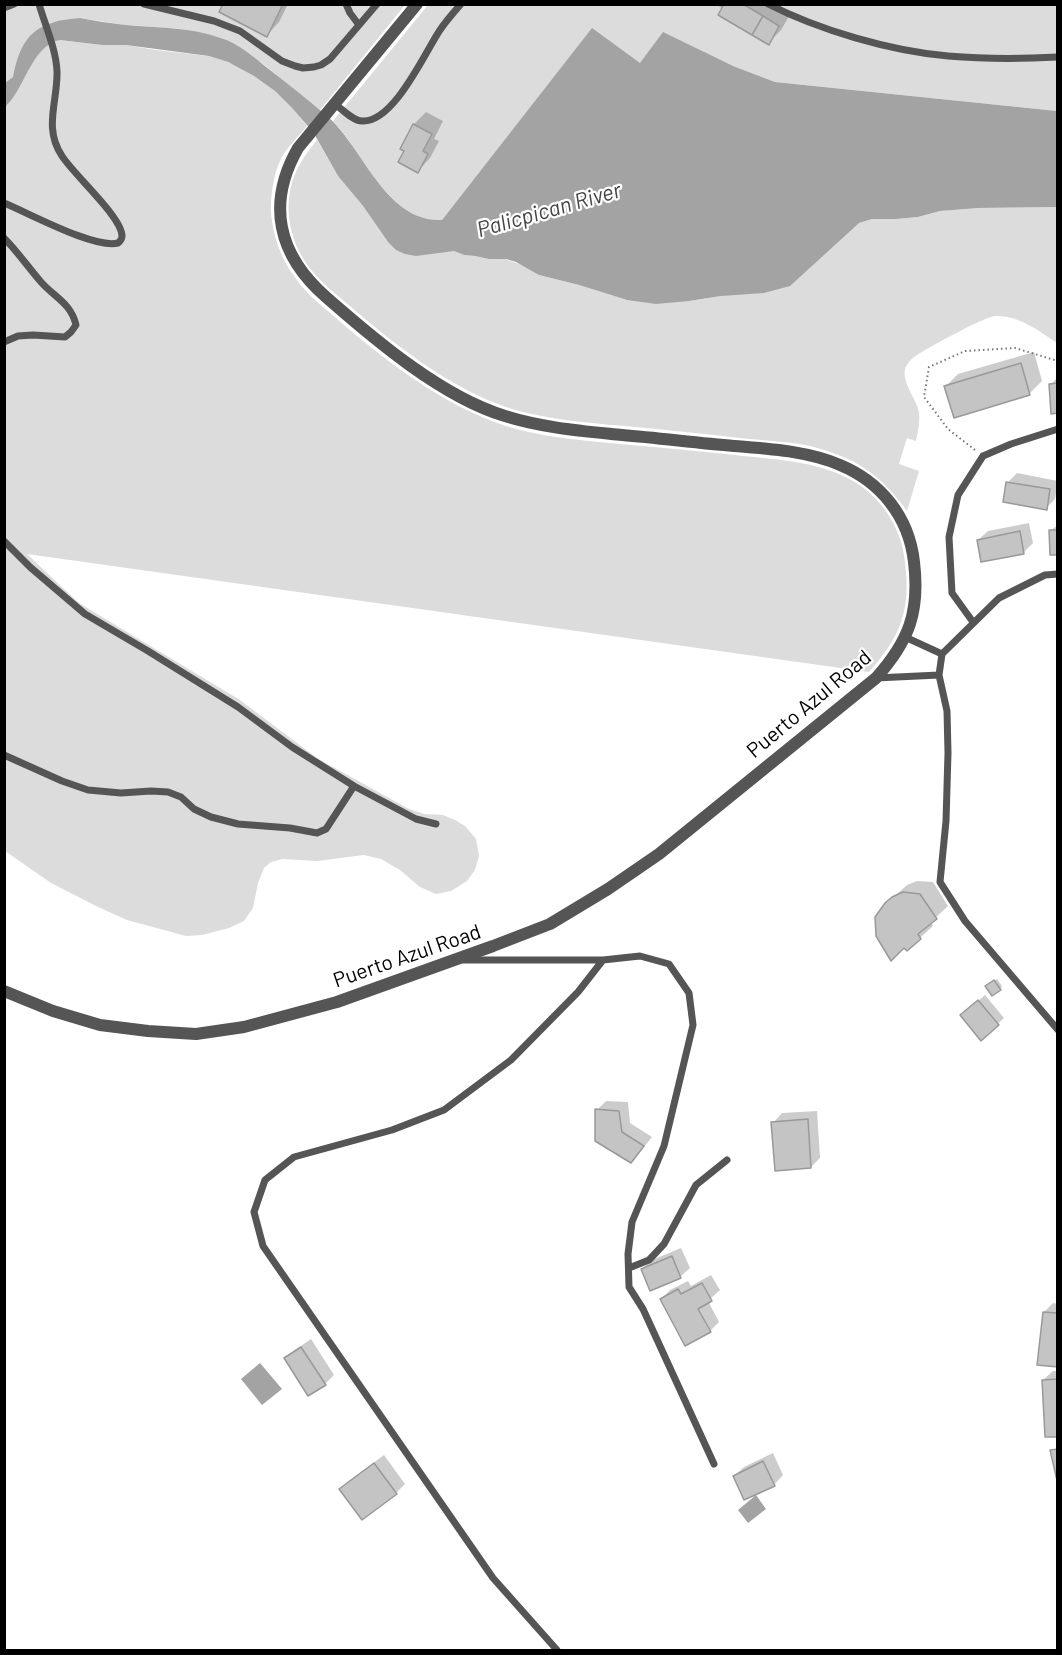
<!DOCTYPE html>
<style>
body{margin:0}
#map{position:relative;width:1062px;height:1655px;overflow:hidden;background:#fff;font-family:Barlow,sans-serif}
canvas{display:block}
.frame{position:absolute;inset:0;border:6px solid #000;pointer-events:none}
</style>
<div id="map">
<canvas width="1062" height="1655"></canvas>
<div class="frame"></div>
</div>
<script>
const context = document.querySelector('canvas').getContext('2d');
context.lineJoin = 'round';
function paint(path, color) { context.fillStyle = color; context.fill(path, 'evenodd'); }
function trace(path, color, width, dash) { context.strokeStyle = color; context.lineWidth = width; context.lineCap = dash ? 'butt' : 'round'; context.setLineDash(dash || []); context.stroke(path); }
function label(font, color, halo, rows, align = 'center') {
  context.font = font + ' Barlow,sans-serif'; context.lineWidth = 4.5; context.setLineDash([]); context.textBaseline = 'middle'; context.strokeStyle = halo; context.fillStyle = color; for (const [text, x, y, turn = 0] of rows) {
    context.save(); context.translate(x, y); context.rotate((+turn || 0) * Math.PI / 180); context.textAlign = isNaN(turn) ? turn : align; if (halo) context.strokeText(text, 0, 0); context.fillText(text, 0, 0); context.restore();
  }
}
paint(new Path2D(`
 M4 5H405L320 110 262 63 222 38 182 29 125 25 80 18 49 23 54 42 60 40 102 45H126L156 50 209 56 228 62 254 76 275 91 292 108 307 126C299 136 288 146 282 157 273 173 269 203 272 221 275 241 282 260 294 276 305 293 322 306 337 319 389 364 453 413 520 430 553 438 587 441 620 444 658 447 697 451 735 455 778 460 825 461 861 486 886 504 902 532 905 562 911 610 901 636 869 672L27 554 79 603 240 700 317 758 407 808 424 814 443 815 455 820 465 826 476 839 479 856 475 870 467 881 451 891 436 894 420 887 400 870 381 859 364 855 317 861 283 859 271 862 264 868 258 883 253 908 244 921 229 928 202 935 186 936 127 920 98 907 51 883 5 851Z
 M428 5H1057V111L775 82 733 66 640 64 592 29 442 220C388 222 365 154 333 121Z
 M317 140 338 176 363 206 388 242 447 251H454L464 255 475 256 489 259H505L527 267 539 275 579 285 627 300 689 301 721 296 859 223 872 219H896L918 217 940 211 978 208 1057 207V343C1039 331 1019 315 995 316 984 317 923 350 913 358 910 360 906 366 905 369 902 384 917 399 919 413 920 422 918 432 916 441L907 438 899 464 919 471 907 511C882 477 861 461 821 449 795 441 766 441 740 438 705 434 670 430 636 427 599 424 563 421 527 413 464 399 398 348 350 306 332 291 311 275 300 253 286 227 284 192 299 166 304 156 311 148 317 140Z`), '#dcdcdc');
paint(new Path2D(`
 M80 18C95 21 110 23 126 25 158 28 190 27 221 38 239 44 255 58 270 70 290 85 309 101 327 116 364 148 385 222 442 220L592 28 640 63 663 32 733 66 775 82 1057 111V207L978 208 940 211 918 217 896 219H872L859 223 790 286 764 293 721 296 689 301 656 304 627 300 579 285 539 275 516 262 506 259H489L475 256 464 255 454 251 416 256 405 254 396 250 388 242 363 206 338 176 313 132 292 108 275 91 254 76 228 62 209 56 126 45H102L60 40C31 46 25 89 5 107V83L13 77C21 34 38 21 80 18Z
 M260 1363 282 1389 262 1405 241 1379Z
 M756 1495 766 1509 748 1523 738 1510Z`), '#a3a3a3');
paint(new Path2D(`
 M225 4H288L279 22 267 35Z
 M716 4H775L791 13 781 30 768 43Z
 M426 112 443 121 434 139 439 141 430 158 418 171 406 150 402 148 414 124Z
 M1034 352 1042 381 1029 394 946 386 958 374Z
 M1058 377V412L1050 385Z
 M1017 473 1058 481 1055 499 1046 508 1008 482Z
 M1029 523 1033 543 1024 552 978 540 988 531Z
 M1058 525V554L1051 530Z
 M917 881 933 882 948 906 931 922 933 926 920 938 886 904 907 885Z
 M997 979 1002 986 1000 989 990 983Z
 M985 995 1004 1018 981 1039 968 1010Z
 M606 1101 628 1102 630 1123 652 1137 640 1152 597 1110Z
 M817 1111 820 1158 811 1167 773 1123 782 1113Z
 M681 1248 690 1268 680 1277 651 1289 642 1269 652 1260Z
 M711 1275 720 1290 708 1301 719 1322 710 1331 661 1299 670 1290 688 1281 691 1286Z
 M1053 1303 1058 1304V1366L1044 1312Z
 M311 1339 334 1375 325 1384 286 1359 295 1350Z
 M1053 1371H1058V1435L1043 1380Z
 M773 1453 783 1475 774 1485 734 1476 744 1467Z
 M384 1455 405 1484 396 1493 341 1489 350 1480Z`), '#0003');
const building = new Path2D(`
 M223 4H283L267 37 219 12Z
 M724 4H743L763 16 752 35 718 15Z
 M763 16 779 26 769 45 752 35Z
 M413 124 432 134 423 151 428 154 418 173 398 162 404 151 400 149Z
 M1021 363 1030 395 954 418 944 386Z
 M1058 383V413L1051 414 1049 384Z
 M1006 482 1050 489 1047 510 1003 502Z
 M1049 530H1058V555H1050Z
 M1020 531 1024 554 981 562 977 540Z
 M903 892 920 894 937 919 918 934 921 939 907 951 904 948 891 961 876 936 875 917 885 903 892 897Z
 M994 980 1001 990 992 996 985 986Z
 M978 1000 999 1025 981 1041 960 1015Z
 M595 1109 619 1111 622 1132 644 1146 631 1163 595 1141Z
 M808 1119 811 1168 775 1171 771 1122Z
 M672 1256 681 1278 650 1291 641 1269Z
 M702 1283 712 1301 698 1309 711 1332 685 1346 660 1299 678 1289 681 1294Z
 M1043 1312 1058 1313V1367L1037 1365Z
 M301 1347 326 1385 308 1396 284 1358Z
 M1058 1379V1437H1045L1042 1380Z
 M1058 1449V1485L1050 1450Z
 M763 1461 775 1486 744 1500 733 1476Z
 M374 1463 397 1494 362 1520 339 1489Z`);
paint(building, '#c4c4c4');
trace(building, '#999', 1.5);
trace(new Path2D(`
 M975 450 948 429 924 397 929 367 965 351 1015 348 1058 361`), '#777', 2, [1.5, 3]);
trace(new Path2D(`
 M144 4 214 21 240 31 282 61 295 66 303 68 314 67 321 65 330 59 377 4
 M346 4 350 13 359 25
 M768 4C819 30 890 51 948 56 984 59 1021 59 1058 57
 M4 8 14 4
 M335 104C342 109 353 121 362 121 394 123 425 52 440 30 446 21 454 12 461 4
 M4 203C29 213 94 249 118 243 121 240 122 240 122 236 122 217 74 175 62 156 43 128 58 101 57 71 56 49 45 25 39 4
 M4 238C17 251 28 267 41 282 54 297 71 303 76 325L71 332 65 337 33 335 18 336 4 342
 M4 541 30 567 85 614 148 651 238 707 292 747 354 786 416 819 436 824
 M1058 574 1045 575 999 598 942 654 939 675 947 711 948 753 946 821 940 882 965 921 1058 1030
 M973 622 952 593 949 537 958 495 983 456 1011 444 1058 429
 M905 637 942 654
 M876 678 939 675
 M4 755 62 781 88 790 121 793 151 791 168 792 181 797 194 809 211 817 238 824 290 828 317 833 326 829 354 786
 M464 960H603
 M629 1268 649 1260 664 1244 696 1185 727 1160
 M557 1650 493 1578 263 1246 254 1212 265 1180 294 1157 392 1130 444 1110 511 1060 578 992 603 960 640 956 669 964 689 993 693 1025 664 1146 632 1222 628 1254 629 1287 643 1309 714 1464`), '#555', 7);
trace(new Path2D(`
 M4 991 53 1011 100 1025 148 1031 196 1034 244 1027 337 1002 493 946 550 924 608 889 659 854 876 678C909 641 920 612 914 562 909 517 881 482 840 465 808 451 769 449 734 446 697 443 659 438 622 435 583 431 543 428 505 416 442 397 375 340 326 297 278 255 266 204 298 148L417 4`), '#555', 12);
label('21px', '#000', '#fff', [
 ["Puerto Azul Road",809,704,-40],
 ["Puerto Azul Road",407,956,-19]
]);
label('italic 22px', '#444', '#fff', [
 ["Palicpican River",549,210,-16]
]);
</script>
